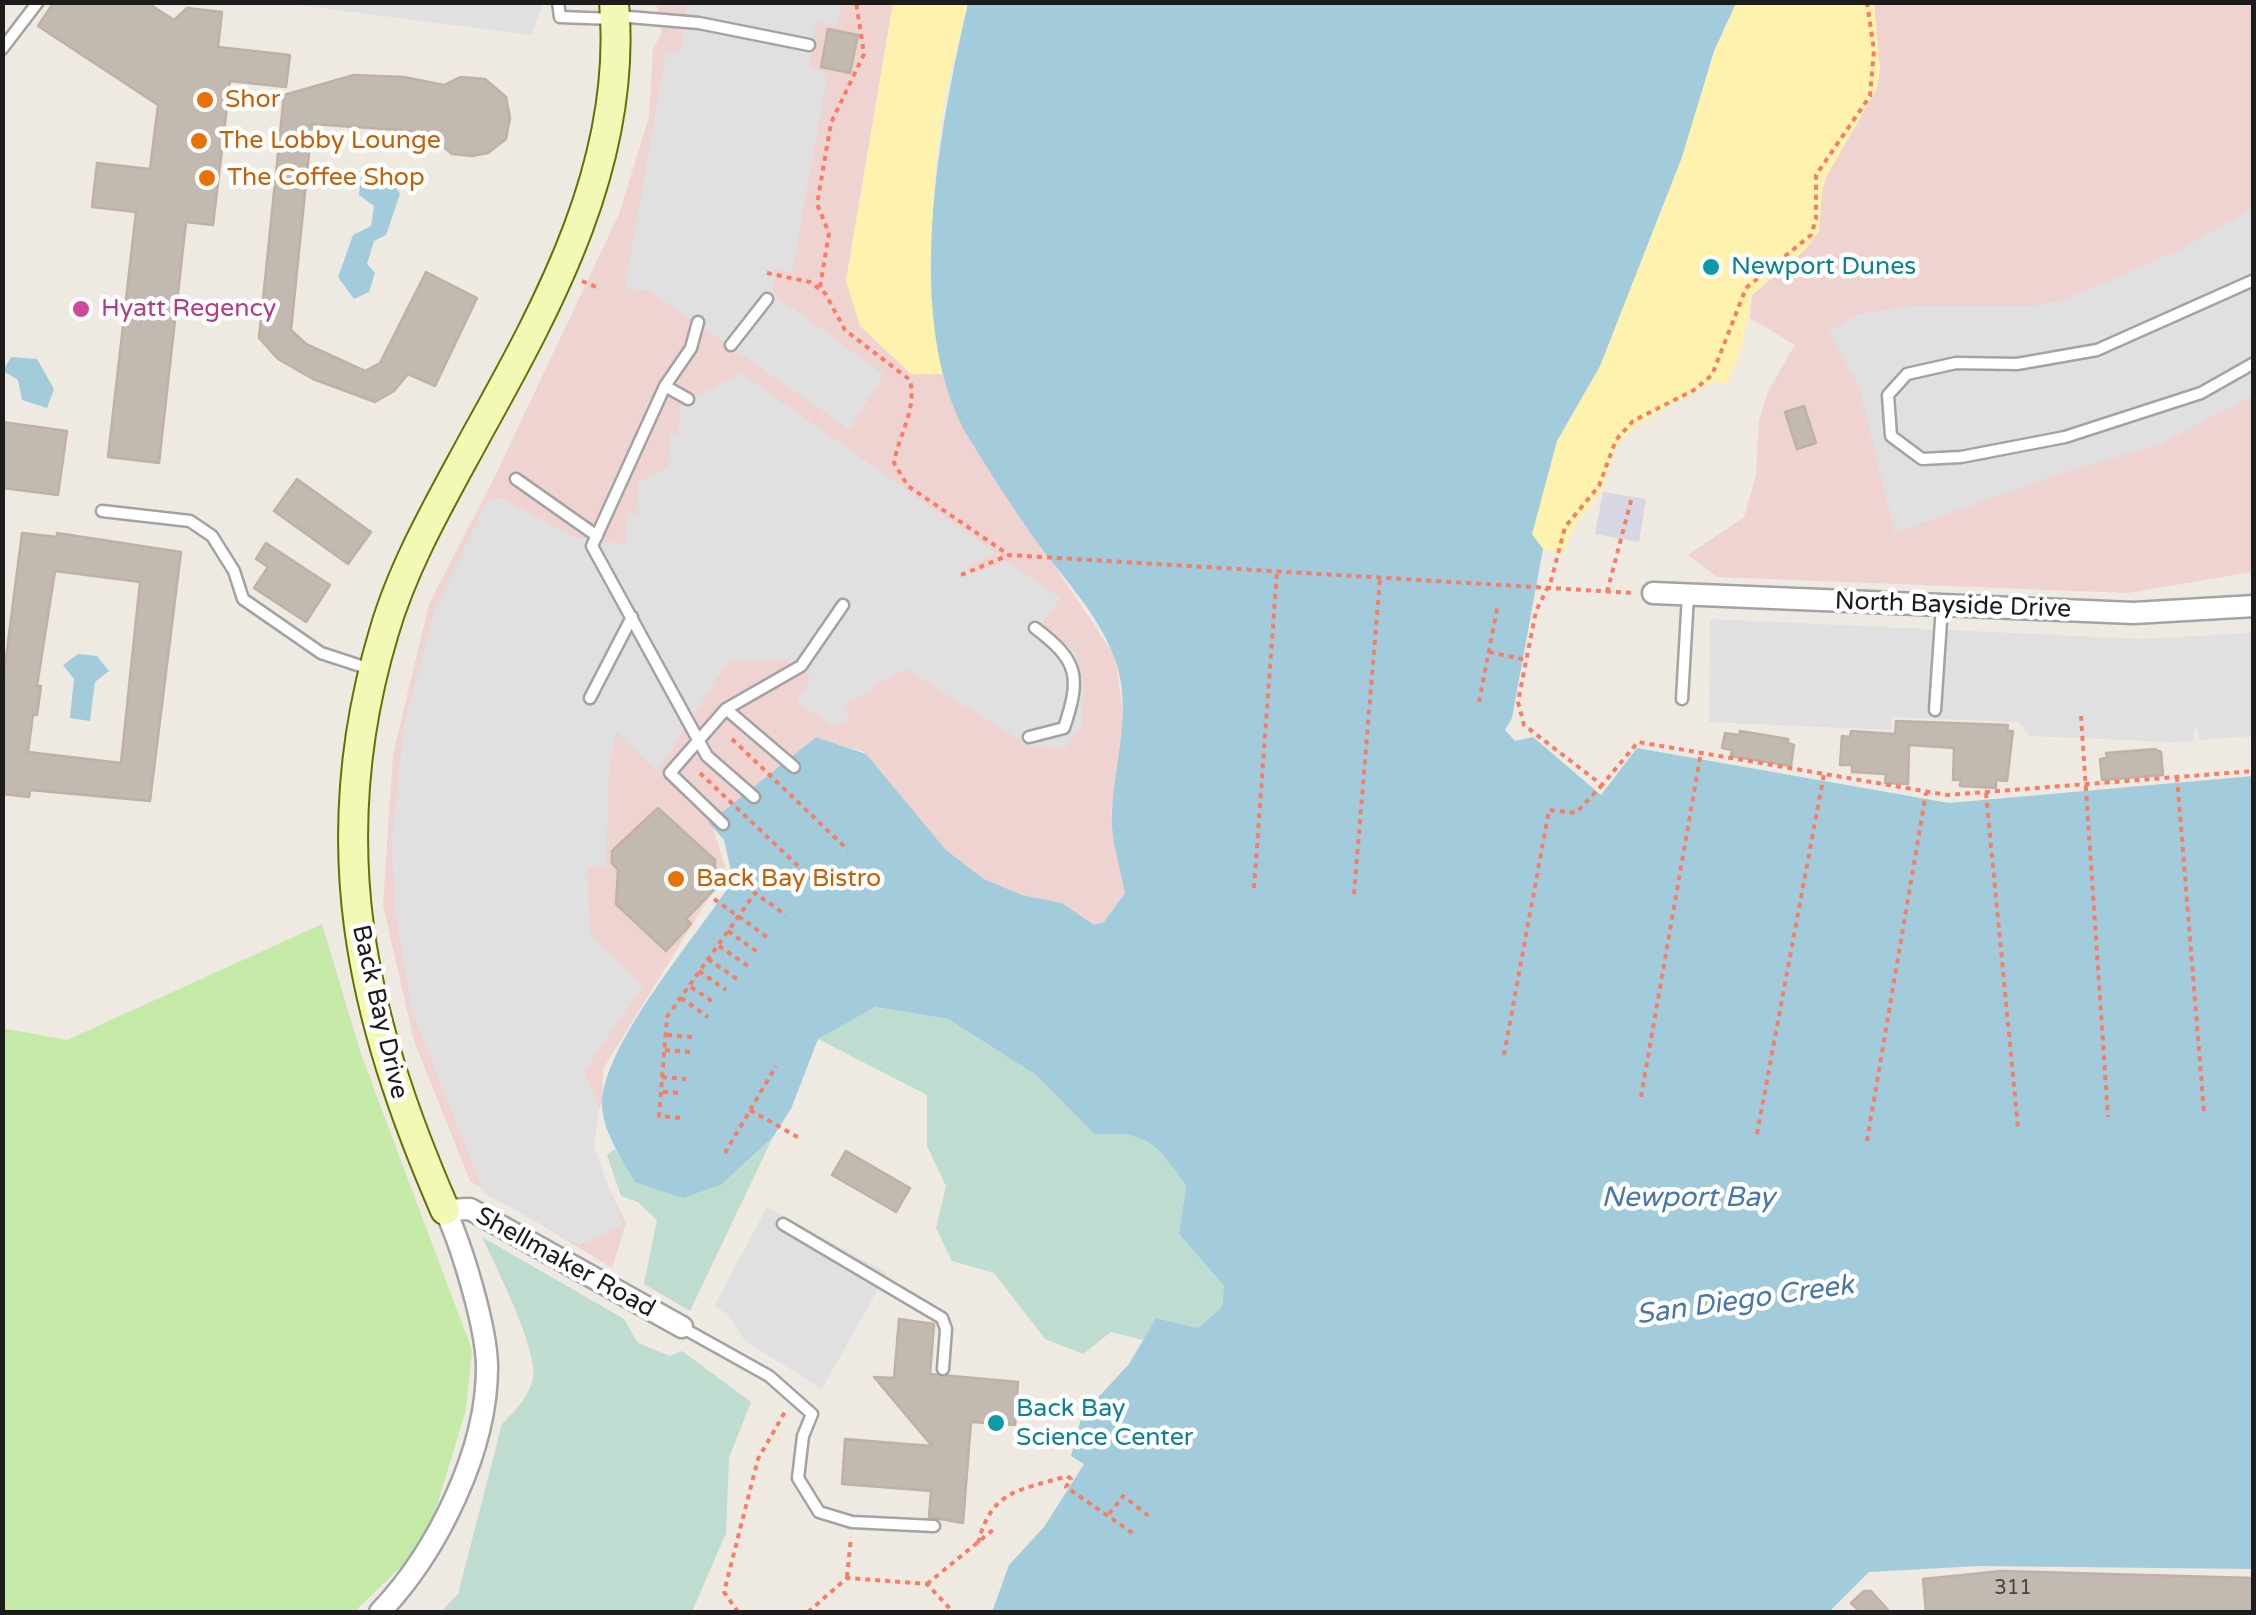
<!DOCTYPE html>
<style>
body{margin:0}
#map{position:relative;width:2256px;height:1615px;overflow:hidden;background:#eeeae2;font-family:"Varela Round",sans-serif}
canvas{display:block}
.frame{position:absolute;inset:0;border:5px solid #1c1c1c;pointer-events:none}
</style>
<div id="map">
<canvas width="2256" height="1615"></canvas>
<div class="frame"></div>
</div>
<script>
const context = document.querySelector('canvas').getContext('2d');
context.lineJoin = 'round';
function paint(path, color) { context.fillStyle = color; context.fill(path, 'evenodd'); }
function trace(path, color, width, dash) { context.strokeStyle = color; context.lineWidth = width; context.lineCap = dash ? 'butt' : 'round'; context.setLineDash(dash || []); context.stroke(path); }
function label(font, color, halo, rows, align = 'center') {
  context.font = font + ' "Varela Round",sans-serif'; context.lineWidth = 9; context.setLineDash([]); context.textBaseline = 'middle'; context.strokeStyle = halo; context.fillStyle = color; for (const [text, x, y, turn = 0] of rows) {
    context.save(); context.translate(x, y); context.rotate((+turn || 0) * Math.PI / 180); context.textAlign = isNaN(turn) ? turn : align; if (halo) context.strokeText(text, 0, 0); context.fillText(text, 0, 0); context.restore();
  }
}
paint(new Path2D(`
 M656 3H893L846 281 911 374H943L967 435 1115 656 1125 726 1111 814 1125 893 1104 922 1094 925 1062 903 1022 895 984 879 946 850 864 752 815 737 712 824 726 870 603 1069 602 1104 584 1137 626 1223 612 1268 470 1181 414 1041 383 905 393 754 429 604 495 476 619 214 649 117 653 48 662 33Z
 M1874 3H2253V572L2128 593 1717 577 1688 555 1744 517 1756 475 1759 421 1769 389 1795 345 1750 318 1752 295 1821 195 1874 19Z`), '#efd3d0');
paint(new Path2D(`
 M322 924 361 1054 472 1350 466 1409 436 1509 414 1554 354 1612H3L2 1028 67 1040Z`), '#c5e9a7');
paint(new Path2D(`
 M874 1007 948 1019 1036 1075 1095 1135C1148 1130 1157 1145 1186 1186L1179 1234 1224 1286 1222 1307 1198 1328 1157 1318 1143 1340 1111 1332 1083 1354 1045 1339 994 1273 952 1261 936 1228 946 1186 927 1146V1095L818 1039Z
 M773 1137 690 1311 644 1284 657 1220 638 1202 621 1196 607 1155 615 1149 635 1182 722 1184Z
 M482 1237 624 1319 638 1343 670 1356 682 1351 751 1402 729 1458 726 1533 692 1612H441L458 1594 502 1424C515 1411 528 1398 533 1379 539 1351 495 1265 482 1237Z`), '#bfdcd0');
paint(new Path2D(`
 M893 3H968C959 42 946 82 941 122 929 205 930 291 943 374H911L860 326 846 281Z
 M1736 3H1874L1880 68 1877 89 1823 182 1819 231 1803 252 1752 295 1742 347 1727 384 1713 381C1686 401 1631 420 1616 448 1610 460 1609 474 1603 486 1589 514 1573 517 1564 554L1543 549 1532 535 1557 441 1600 366 1682 157 1714 51Z`), '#fff2af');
paint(new Path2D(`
 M282 3H543L532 35Z
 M687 3H842L837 25 816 22 809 67 828 73 792 272 775 269 772 293 884 375 849 429 650 291 625 288 666 52 680 53Z
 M2253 208V395L2160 444 2055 475 1895 533 1859 387 1828 332 1858 314 1911 306H2030L2062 301 2182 249Z
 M741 373 996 553 967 567 973 574 1006 561 1060 598 1042 624 1076 653 1084 688 1082 727 1065 748 1031 747 906 669 874 685 875 690 843 704 849 720 834 726 796 702 811 678 785 660H729L657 771 616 732 609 770 606 866 587 867 590 935 643 986 584 1071 599 1107 594 1147 623 1226 579 1245 484 1193 412 1012 394 904 392 840 404 726 434 610 488 501 499 497 574 537 625 545 628 511 636 515 639 482 668 467 671 432 678 436 681 405Z
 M1710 619 2142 639 2253 633V736L2199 740 2198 729H2194L2195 741 2174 742 2030 736 2018 722 1892 717 1891 730 1709 722Z
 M767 1207 887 1273 822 1389 745 1341 727 1314 714 1306Z`), '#e0e0e0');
paint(new Path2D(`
 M1603 492 1646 499 1639 542 1595 534Z`), '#d7d6e3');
paint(new Path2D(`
 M968 3H1736L1714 51 1682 157 1600 366 1557 441 1532 534 1543 549 1512 718 1505 730 1515 741 1533 737 1601 795 1637 748 1949 803 2253 776V1569L1979 1566 1869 1572 1829 1612H992L1009 1565 1044 1527 1084 1464 1071 1456 1082 1415 1129 1364 1156 1318 1198 1328 1222 1307 1224 1286 1179 1234 1186 1186C1157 1145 1148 1130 1095 1135L1036 1075 948 1019 875 1007 818 1039 791 1109 773 1137 722 1184 683 1198 635 1182C622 1160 602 1130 602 1104 603 1043 699 934 733 880L724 840 709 823 816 737 866 754 946 850 984 879 1022 895 1062 903 1094 925 1104 922 1125 893C1120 867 1110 836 1112 811 1115 759 1134 705 1113 654 1095 609 1059 574 1032 535 1010 504 990 472 970 440 900 325 940 126 968 3Z
 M361 174 391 177 400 194 386 235 374 241 367 264 375 273 369 292 354 299 338 277 353 235 371 226 374 206 359 195Z
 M11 357 37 359 54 389 47 408 22 400 18 380 3 371Z
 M78 654 97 656 109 671 95 682 90 721 70 718 74 679 63 665Z`), '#a2ccdc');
const building = new Path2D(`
 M54 2H146L174 20 187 8 222 12 218 47 290 55 286 87 230 81 213 225 186 222 159 463 108 457 136 212 92 207 97 163 150 169 158 105 38 26Z
 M828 29 858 35 850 73 821 67Z
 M354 75 404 77 444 85 460 77 485 79 506 97 510 118 506 139 488 153 472 156 452 154 426 132 312 124 291 330 306 344 365 371 380 363 426 272 477 298 435 386 408 374 394 391 375 402 313 379 278 359 259 338 284 95Z
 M1804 406 1816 443 1797 449 1785 412Z
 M2 422 67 431 58 495 2 488Z
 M297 479 371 532 348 564 274 511Z
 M22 533 57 537V533L181 552 150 801 30 790 29 797 2 794V689ZM55 571 140 582 121 763 28 752 33 715H37L41 686H37Z
 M266 543 330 585 306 622 254 588 268 567 256 559Z
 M1896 721 2008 725 2007 731H2013L2007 781 1996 780V788L1960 786 1961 780H1953L1954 748 1909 745 1908 784 1885 783 1886 774 1852 772V765H1840L1842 736 1850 737 1851 731 1895 734Z
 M1740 731 1788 739V743L1794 745 1791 766 1731 756 1732 750 1722 748 1725 733 1739 735Z
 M2155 749 2161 752 2163 775 2102 780 2100 759 2107 758 2106 753Z
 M658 808 715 860V889L686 919 691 924 666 951 616 904 618 870 612 863V851Z
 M846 1151 910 1188 896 1212 832 1175Z
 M899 1319 934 1324 930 1374 1018 1382 1015 1425 971 1422 963 1523 929 1517 931 1491 842 1484 845 1439 932 1446 874 1377 894 1378Z
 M2001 1571 2254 1578V1612H1926L1923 1579Z
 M1864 1591H1871L1890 1612H1860L1851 1603Z`);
paint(building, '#c2bab1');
trace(building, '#bfb1a4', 2.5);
const lane = new Path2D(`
 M558 2 560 17 614 19
 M617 16 699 23 809 45
 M2 49 38 2
 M2254 280 2097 350 2017 364 1956 363 1907 374 1888 395 1891 436 1922 459 1961 457 2065 437 2201 393 2254 363
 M698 322 691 348 665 386 592 546 707 756 754 797
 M731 345 767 299
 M665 386 688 399
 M516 479 597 536
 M102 511 190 521 212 536 234 571 243 599 321 653 373 670
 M590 698 632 617
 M1682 699 1688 595
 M726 709 794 767
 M1935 710 1942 606
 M1029 737 1064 728C1081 677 1079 661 1035 628
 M723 824 670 773 726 709 801 666 843 605
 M783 1224 942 1318 946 1329 943 1369
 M683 1328 769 1376 812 1414 803 1436 798 1478 819 1512 852 1522 934 1526`);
const street = new Path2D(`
 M1653 593 2134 613 2254 606
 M380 1612C437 1552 488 1450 487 1365 486 1326 462 1246 445 1210L470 1209 682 1327`);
const secondary = new Path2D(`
 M445 1210C360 1015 321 842 384 632 404 563 443 497 477 434 551 301 628 160 614 2`);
trace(lane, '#a3a3a3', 15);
trace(street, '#a3a3a3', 25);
trace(secondary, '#627205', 32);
trace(new Path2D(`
 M1867 2 1874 50 1870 96 1816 175V219L1811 235 1746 288 1712 375 1694 390 1633 421 1616 440 1599 486 1565 527 1551 581 1536 611 1518 702 1524 725 1602 785 1638 742 1947 795 2254 771
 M767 273 810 282 825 293 845 330 910 380C917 411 899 433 894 463L908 486 1009 555
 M582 281 596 287
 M820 287 829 233 817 204 831 123 864 54 856 2
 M961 575 1009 555 1633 593
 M1607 592 1632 497
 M1489 652 1526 660
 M1479 702 1498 604
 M2081 716 2108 1117
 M732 739 848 850
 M700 773 816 883
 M2177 777 2204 1112
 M1986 793 2018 1128
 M1254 888 1277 571
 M1354 894 1380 579
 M714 899 767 937
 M728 931 759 953
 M719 946 748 966
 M708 959 737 979
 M699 971 726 990
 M691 987 716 1004
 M681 998 708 1017
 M667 1035 692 1037
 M665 1050 690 1052
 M1504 1055 1549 810 1576 813 1602 785
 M662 1077 686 1079
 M663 1092 683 1093
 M1641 1097 1701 752
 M750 1110 801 1139
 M680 1118 659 1116 667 1017 755 893 786 915
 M1757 1134 1824 774
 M1867 1141 1926 793
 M725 1153 776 1066
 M1109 1514 1123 1496 1150 1517
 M978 1543C992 1489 1019 1491 1067 1476L1071 1479 1066 1487 1134 1534
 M847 1577 851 1537
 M927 1584 994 1529
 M738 1612 724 1592 758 1459 786 1410
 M808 1612 847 1578 927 1584 953 1612`), '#f97c67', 4, [5, 5]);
trace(lane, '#fff', 10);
trace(street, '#fff', 20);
trace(secondary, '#f3f9b4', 28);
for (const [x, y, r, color] of [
 [205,100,10,"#e8710a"],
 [199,141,10,"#e8710a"],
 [207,178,10,"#e8710a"],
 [1711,267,10,"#0f9aa8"],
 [81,309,10,"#d1479c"],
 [676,879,10,"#e8710a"],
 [996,1423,10,"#0f9aa8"]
]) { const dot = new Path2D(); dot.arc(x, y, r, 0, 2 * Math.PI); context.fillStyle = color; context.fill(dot); trace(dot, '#fff', 4); }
label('20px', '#464441', null, [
 ["311",2013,1589]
]);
label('25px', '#c56008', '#fff', [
 ["Shor",225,100],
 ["The Lobby Lounge",219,141],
 ["The Coffee Shop",227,178],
 ["Back Bay Bistro",696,879]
], 'left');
label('25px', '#0d838f', '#fff', [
 ["Newport Dunes",1731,267],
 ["Back Bay",1016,1409],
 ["Science Center",1016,1438]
], 'left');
label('25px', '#b23c85', '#fff', [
 ["Hyatt Regency",101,309]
], 'left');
label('25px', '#1c1c1c', '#fff', [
 ["North Bayside Drive",1953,606,2],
 ["Back Bay Drive",379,1012,77],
 ["Shellmaker Road",565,1263,29]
]);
label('italic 28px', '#4976ab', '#fff', [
 ["Newport Bay",1688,1199],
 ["San Diego Creek",1745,1301,-8]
]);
</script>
